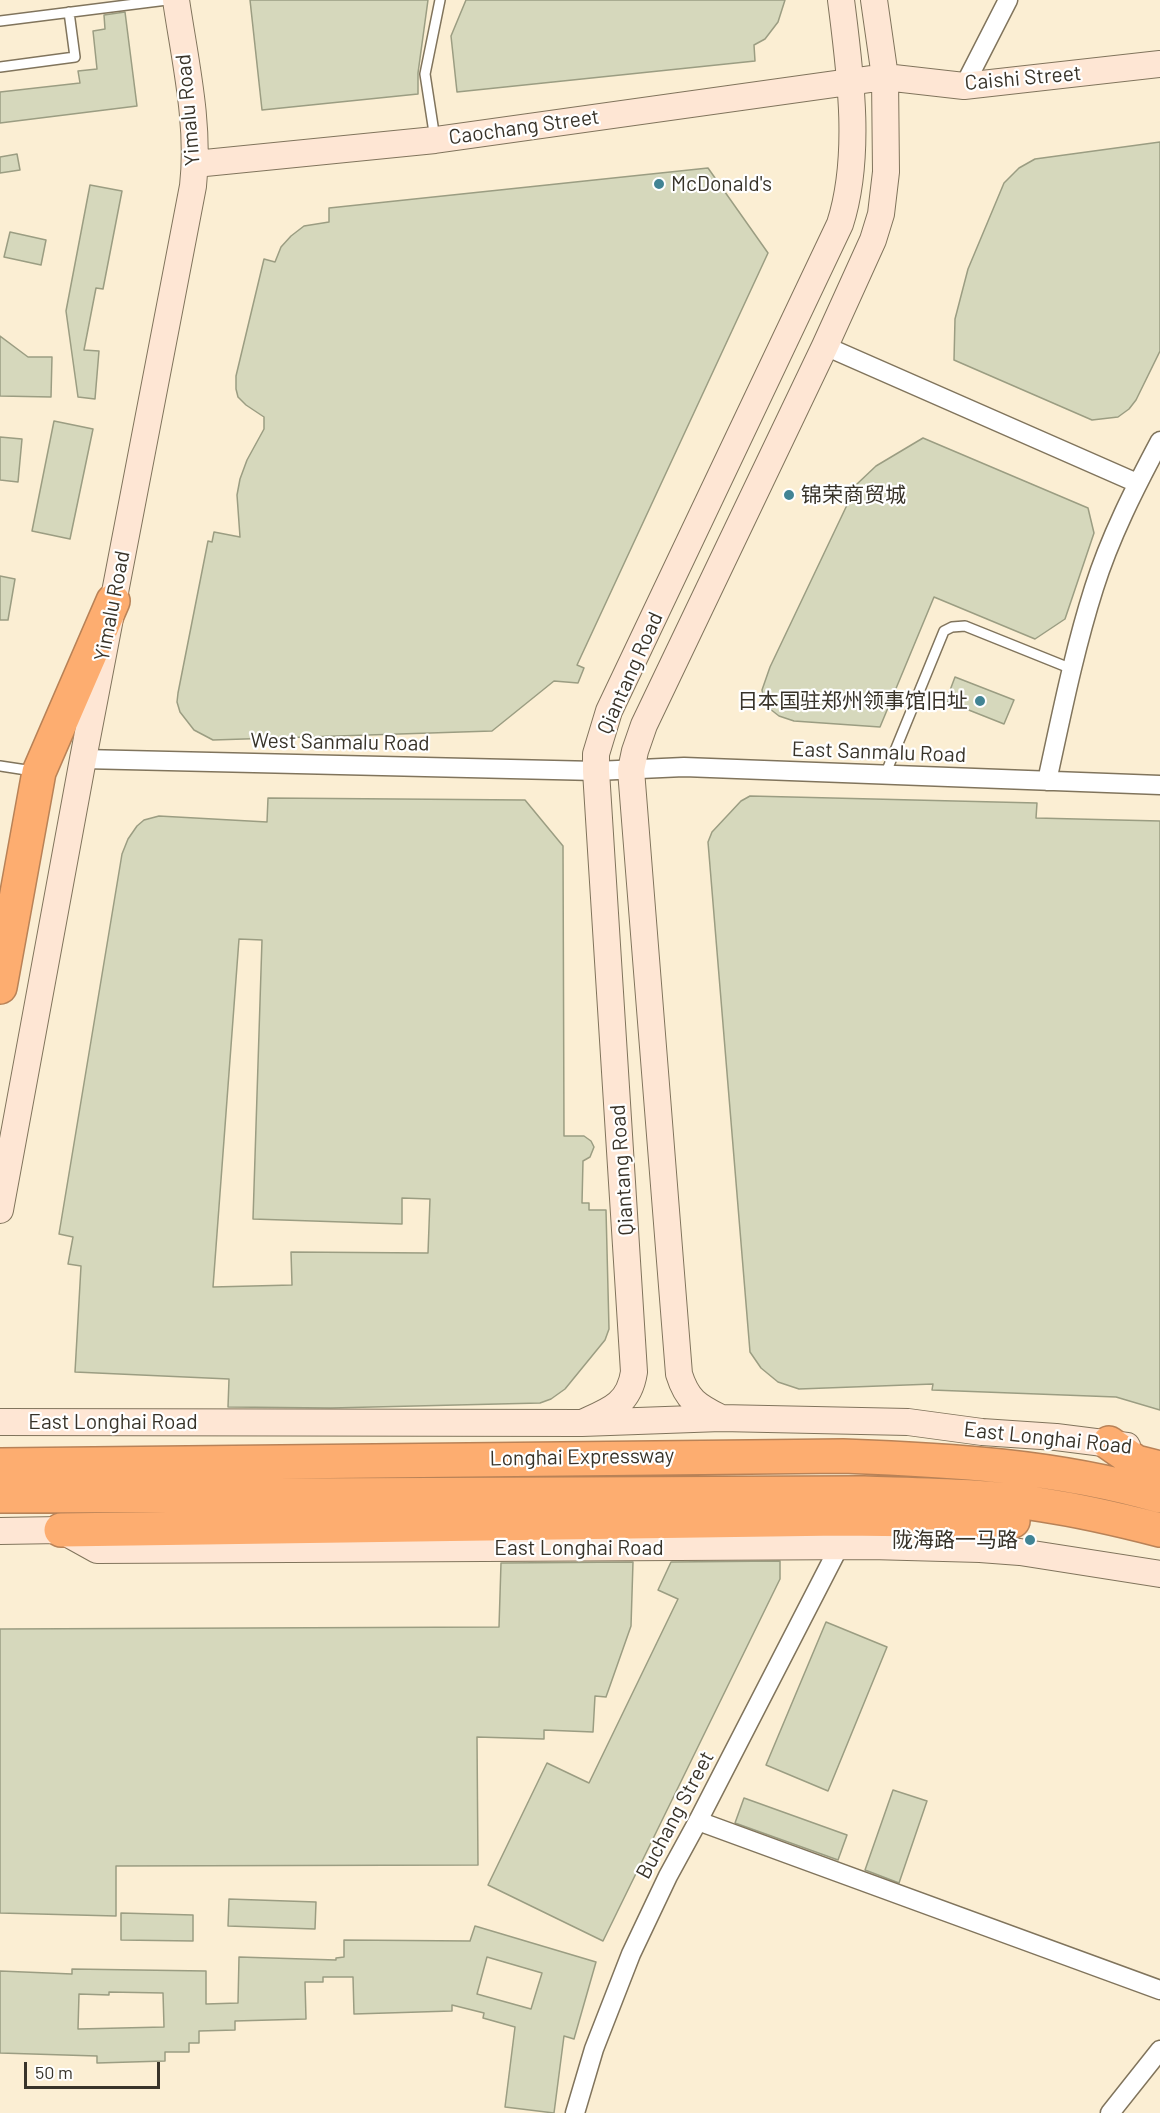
<!DOCTYPE html>
<meta charset="utf-8">
<style>
body{margin:0}
#map{position:relative;width:1160px;height:2113px;overflow:hidden;background:#fbeed3;font-family:Barlow,sans-serif}
canvas{display:block}
.scale{position:absolute;left:24px;top:2062px;width:136px;height:27px;box-sizing:border-box;border:3px solid #383329;border-top:0;padding-left:8px;font-size:18px;line-height:21px;white-space:nowrap;color:#383329;-webkit-text-stroke:4px #fff;paint-order:stroke}
</style>
<div id="map">
<canvas width="1160" height="2113"></canvas>
<div class="scale">50 m</div>
</div>
<script>
const context = document.querySelector('canvas').getContext('2d');
context.lineJoin = 'round';
function paint(path, color) { context.fillStyle = color; context.fill(path, 'evenodd'); }
function trace(path, color, width, dash) { context.strokeStyle = color; context.lineWidth = width; context.lineCap = dash ? 'butt' : 'round'; context.setLineDash(dash || []); context.stroke(path); }
function label(font, color, halo, rows, align = 'center') {
  context.font = font + ' Barlow,"Noto Sans SC",sans-serif'; context.lineWidth = 4.5; context.setLineDash([]); context.textBaseline = 'middle'; context.strokeStyle = halo; context.fillStyle = color; for (const [text, x, y, turn = 0] of rows) {
    context.save(); context.translate(x, y); context.rotate((+turn || 0) * Math.PI / 180); context.textAlign = isNaN(turn) ? turn : align; if (halo) context.strokeText(text, 0, 0); context.fillText(text, 0, 0); context.restore();
  }
}
const building = new Path2D(`
 M250 0H428L418 73V94L262 110Z
 M466 0H785L778 22 765 39 754 45 755 61 457 92 451 36Z
 M125 12 137 106 0 123V92L80 83 78 71 97 69 93 31 105 29 104 15Z
 M1160 142V351L1136 400 1129 409 1118 417 1092 420 954 360 955 319 968 269 1004 183 1019 168 1035 159Z
 M17 154 20 170 0 173V157Z
 M708 168 768 253 577 665 584 668 578 683 554 681 492 731 213 740 194 730 180 712 177 702 178 693 208 541 212 542 214 532 240 537 237 495 240 479 247 460 264 429V417L246 405 238 397 236 389V376L264 259 275 262 281 247 291 236 304 226 329 222V208Z
 M90 185 122 191 103 289 96 288 84 350 99 351 95 399 78 397 66 311Z
 M10 232 46 240 41 265 4 257Z
 M0 336 28 357H52L51 397 0 396Z
 M54 421 93 429 70 539 32 531Z
 M0 437 22 439 18 482 0 480Z
 M923 438 1088 508 1094 533 1065 619 1035 639 934 597 880 727 794 721 779 716 765 705 762 690 770 667 857 484 876 466Z
 M0 576 15 579 8 620H0Z
 M955 677 1014 700 1004 724 946 701Z
 M750 796 1037 803 1036 818 1160 821V1410L1116 1397 932 1390 933 1384 799 1389 778 1382 761 1368 750 1352 708 842 712 832 741 801Z
 M268 798 525 800 563 846 564 1136H584L591 1141 594 1147 590 1157 583 1161 582 1203H589V1210H606L609 1329 605 1340 565 1389 551 1399 540 1403 331 1408 228 1407 229 1379 75 1372 81 1266 68 1264 73 1237 59 1234 122 854 128 839 137 826 144 820 159 816 267 822ZM239 939 262 940 253 1219 402 1224V1198L430 1199 428 1253 291 1252 292 1285 213 1287Z
 M780 1561V1579L603 1941 488 1885 547 1763 589 1783 678 1599 658 1590 671 1562Z
 M633 1562 631 1626 606 1697 595 1696 593 1732 544 1730V1739L477 1737 478 1865 116 1866V1916L0 1913V1629L499 1627 501 1563Z
 M826 1622 887 1647 828 1791 766 1765Z
 M893 1790 927 1801 899 1883 865 1870Z
 M744 1798 847 1835 838 1860 735 1823Z
 M229 1899 316 1902 315 1929 228 1926Z
 M121 1913 193 1915V1941L121 1940Z
 M475 1926 596 1962 574 2039 564 2036 554 2113 505 2107 515 2027 483 2018 484 2013 452 2005V2011L354 2014 353 1977H323V1982H305L306 2019 235 2021V2030L199 2031V2043H189V2052H165V2061L97 2063V2056L0 2053V1971L72 1974V1969L206 1971V2004L238 2003 239 1957 336 1960V1958L344 1957V1940L470 1941ZM487 1957 542 1973 531 2009 477 1994ZM109 1992 163 1993 164 2027 78 2029 79 1994 109 1995Z`);
paint(building, '#d6d8bc');
trace(building, '#9b9d82', 1.5);
const lane = new Path2D(`
 M0 21 167 0
 M0 67 75 57 69 12
 M435 139 425 74 440 0
 M0 766 33 771
 M885 775 944 631 952 627 965 626 1072 669`);
const street = new Path2D(`
 M964 86 1008 0
 M825 346 1137 483
 M83 759 596 771 684 767 1160 785
 M1047 781C1061 717 1074 651 1094 588 1110 537 1135 488 1160 441
 M698 1821 1160 1990
 M575 2113 594 2049 631 1954 668 1876 698 1821 839 1547
 M1110 2113 1160 2050`);
const secondary = new Path2D(`
 M195 164 435 140 885 77 964 86 1160 64
 M0 1210 83 759 193 186C200 124 185 61 176 0
 M721 1418C697 1406 687 1400 679 1374L631 770 635 751 644 725 825 346 873 240 881 214 886 172 885 77 874 0
 M0 1422 582 1423 721 1418 908 1422 982 1432 1056 1437 1127 1446
 M582 1423C609 1411 629 1405 634 1372L596 771V754L609 711 840 224C862 155 850 71 841 0
 M0 1531 61 1530 97 1550 871 1546 980 1549 1020 1552 1160 1574`);
const highway = new Path2D(`
 M0 987 39 772 113 601
 M1109 1443 1136 1462 1160 1468
 M0 1465 843 1456C949 1460 1057 1466 1160 1496
 M0 1496 864 1493C924 1495 984 1495 1043 1505 1083 1511 1121 1520 1160 1530
 M61 1530 841 1519 1013 1521`);
trace(lane, '#80745c', 12);
trace(street, '#80745c', 21);
trace(secondary, '#80745c', 28);
trace(highway, '#b88257', 36);
trace(lane, '#fff', 9);
trace(street, '#fff', 18);
trace(secondary, '#fee6d4', 26);
trace(highway, '#fdad70', 33);
for (const [x, y, r, color] of [
 [659,184,6,"#418494"],
 [789,495,6,"#418494"],
 [980,701,6,"#418494"],
 [1030,1540,6,"#418494"]
]) { const dot = new Path2D(); dot.arc(x, y, r, 0, 2 * Math.PI); context.fillStyle = color; context.fill(dot); trace(dot, '#fff', 2); }
label('21px', '#383329', '#fff', [
 ["Caishi Street",1023,78,-5],
 ["Yimalu Road",188,110,-95],
 ["Caochang Street",524,127,-8],
 ["Yimalu Road",112,606,-79],
 ["Qiantang Road",630,673,-66],
 ["West Sanmalu Road",340,742,1],
 ["East Sanmalu Road",879,752,2],
 ["Qiantang Road",622,1170,-94],
 ["East Longhai Road",113,1422],
 ["East Longhai Road",1048,1438,6],
 ["Longhai Expressway",582,1457,-1],
 ["East Longhai Road",579,1548],
 ["Buchang Street",675,1815,-62]
]);
label('21px', '#383329', '#fff', [
 ["McDonald's",671,184],
 ["锦荣商贸城",801,495],
 ["日本国驻郑州领事馆旧址",968,701,"right"],
 ["陇海路一马路",1018,1540,"right"]
], 'left');
</script>
